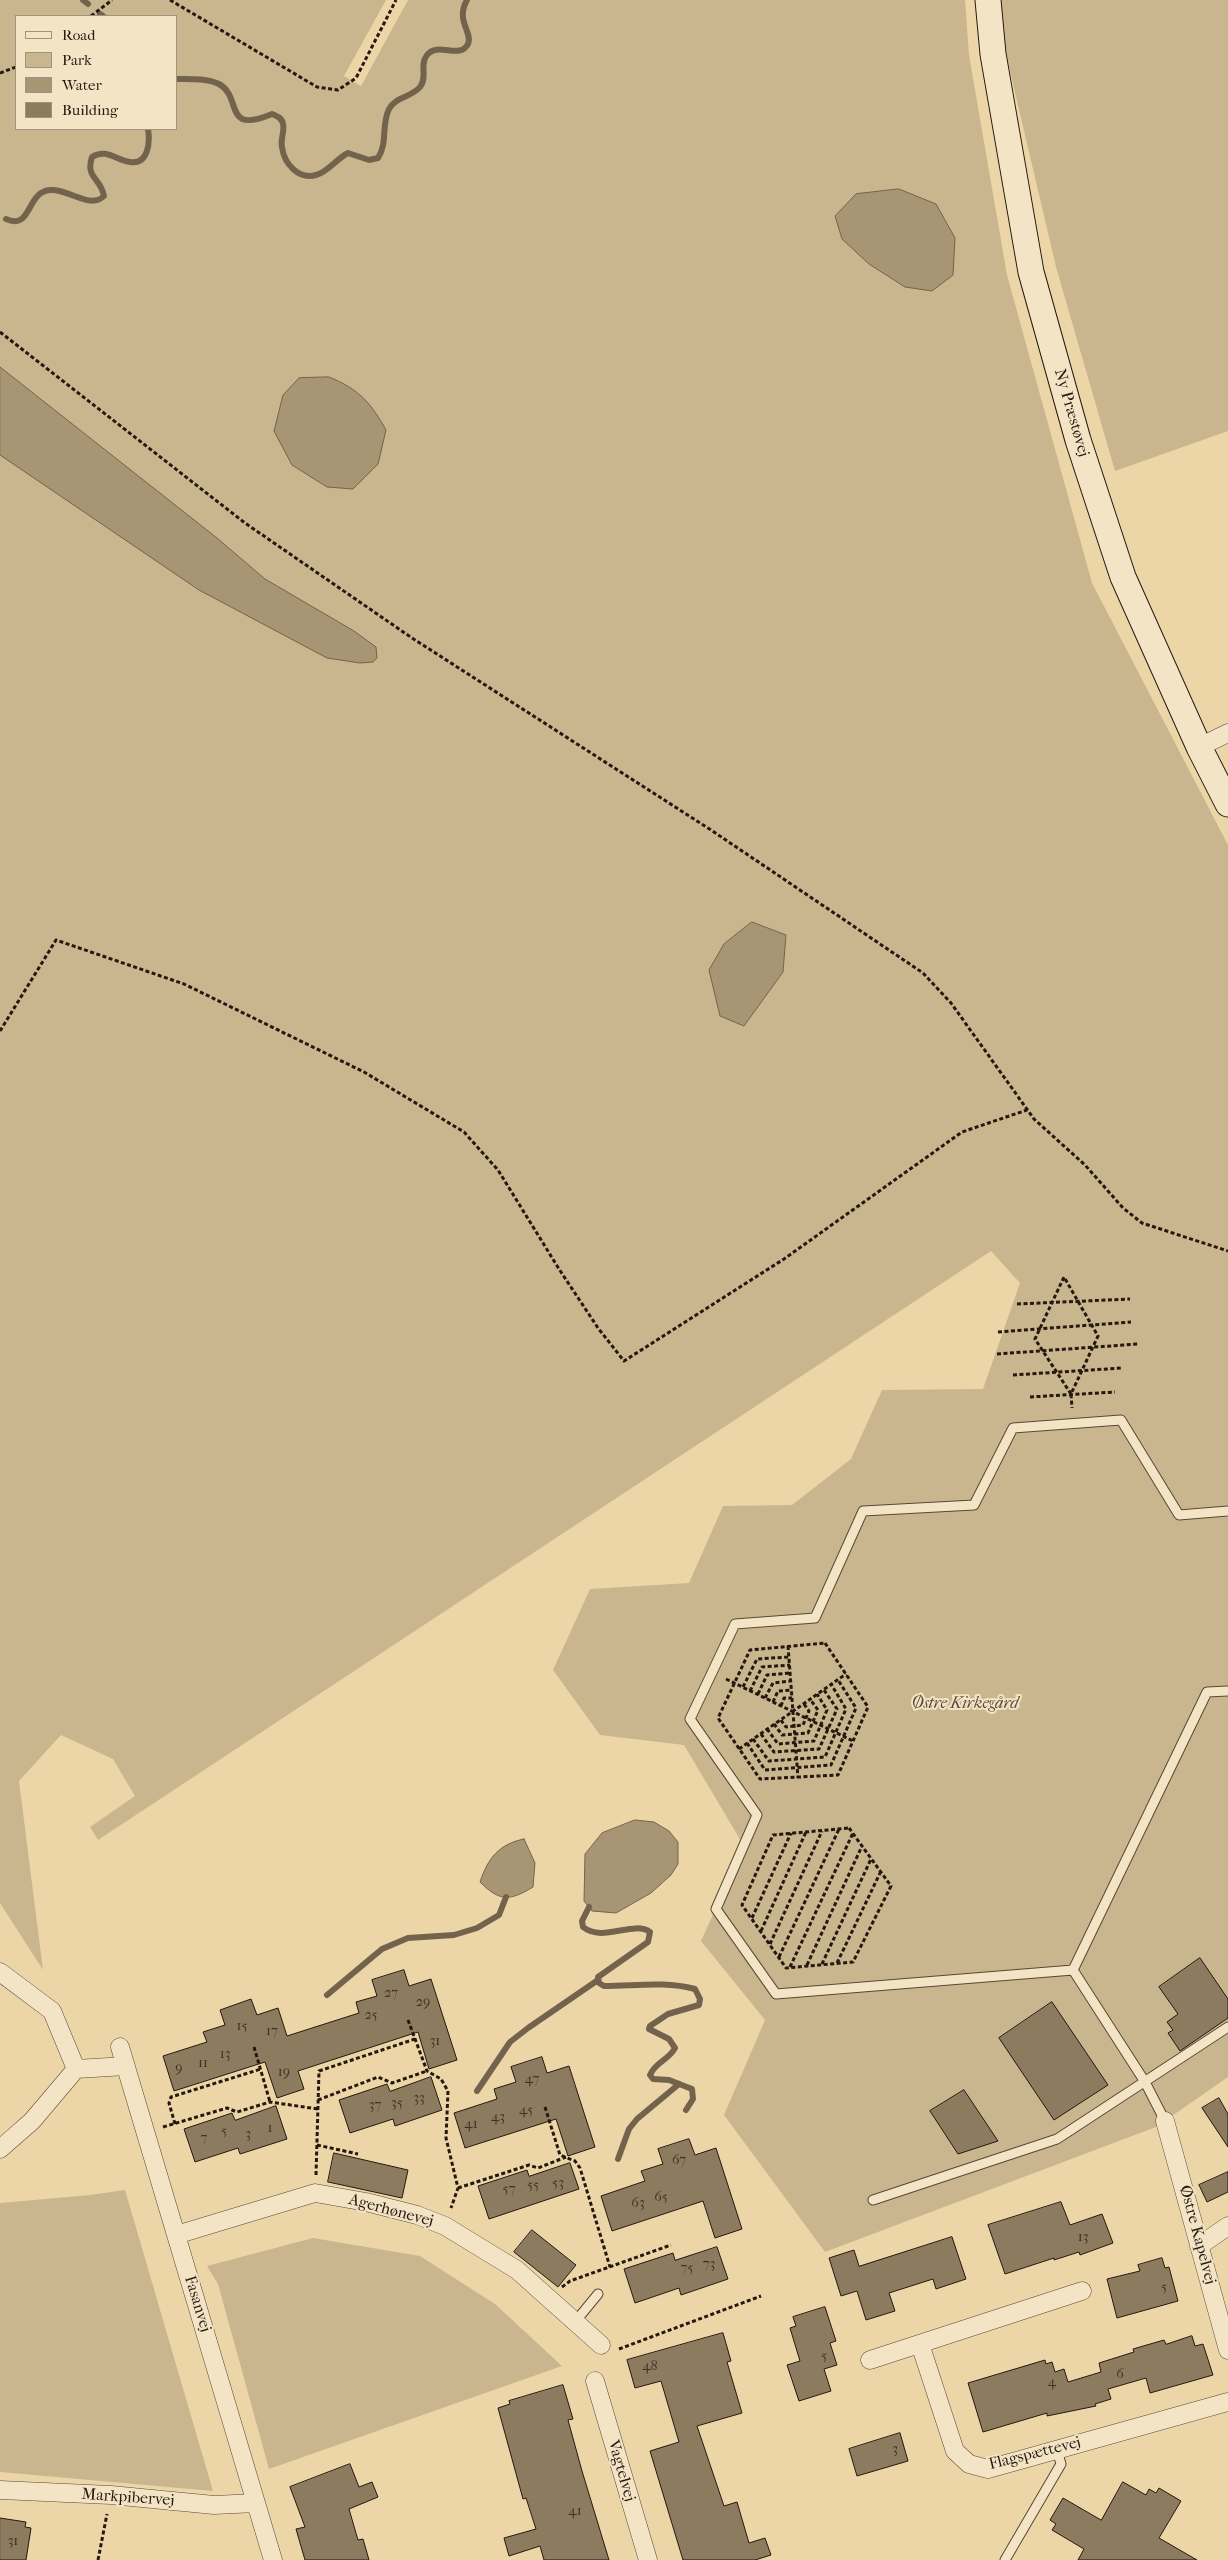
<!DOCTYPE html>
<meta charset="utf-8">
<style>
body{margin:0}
#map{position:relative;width:1228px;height:2560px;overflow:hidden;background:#ecd6a8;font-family:"IM FELL French Canon",serif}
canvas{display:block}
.legend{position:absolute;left:15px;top:15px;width:162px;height:115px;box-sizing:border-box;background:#f3e4c6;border:1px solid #a1927d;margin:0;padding:6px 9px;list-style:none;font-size:15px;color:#25180f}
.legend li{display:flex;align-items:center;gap:10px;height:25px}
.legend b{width:25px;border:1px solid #a1927d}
</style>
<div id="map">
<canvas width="1228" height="2560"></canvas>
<ul class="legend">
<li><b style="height:6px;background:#f3e4c6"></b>Road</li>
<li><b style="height:14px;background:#cab68e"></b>Park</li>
<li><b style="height:14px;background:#a89574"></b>Water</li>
<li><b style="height:14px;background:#8c7b5f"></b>Building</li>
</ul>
</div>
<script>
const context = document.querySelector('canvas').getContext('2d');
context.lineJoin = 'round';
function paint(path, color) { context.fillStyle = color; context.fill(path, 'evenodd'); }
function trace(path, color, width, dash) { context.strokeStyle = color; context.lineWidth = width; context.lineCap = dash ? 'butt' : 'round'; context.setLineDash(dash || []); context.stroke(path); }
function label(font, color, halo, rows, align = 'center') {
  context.font = font + ' "IM FELL French Canon",serif'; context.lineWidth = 4; context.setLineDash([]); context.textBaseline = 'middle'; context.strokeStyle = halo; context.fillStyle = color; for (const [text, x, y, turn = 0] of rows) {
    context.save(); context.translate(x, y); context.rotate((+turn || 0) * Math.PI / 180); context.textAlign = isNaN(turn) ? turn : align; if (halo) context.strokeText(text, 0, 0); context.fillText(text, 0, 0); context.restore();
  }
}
paint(new Path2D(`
 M0 0H386L344 76 361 86 408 0H965L969 55 1007 275 1092 583 1228 845V2077L1156 2127 825 2252 724 2115 765 2020 701 1941 744 1846 684 1745 600 1735 553 1670 590 1589 689 1583 723 1506 792 1505 851 1459 882 1390 983 1389 1020 1283 991 1251 98 1840 90 1827 135 1796 113 1759 61 1735 19 1781 43 1970 0 1903ZM16 16H176V129H16ZM752 922 786 935 783 972Z
 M1000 0H1228V431L1115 471 1056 267 1002 37Z
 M125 2190 213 2491 0 2472V2203L90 2195Z
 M313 2238 420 2256 495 2304 562 2366 269 2469 218 2284 207 2266Z`), '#cab68e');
const water = new Path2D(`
 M899 189 936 204 955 238 953 275 932 291 905 287 869 264 842 239 835 216 856 194Z
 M0 367 217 538 265 579 354 631 376 647 377 658 373 662 360 663 327 658 199 590 0 455Z
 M329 377C359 389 371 403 386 430L378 464 353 489 327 487 292 465 274 431 283 395 299 378Z
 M752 922 786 935 783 972 744 1026 720 1016 709 970 724 944Z
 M635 1820 654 1822 669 1831 678 1842V1864L671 1875 651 1893 616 1913 592 1911 584 1901 585 1854 602 1833Z
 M524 1839 535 1863 533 1887C510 1901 500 1902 480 1882 488 1858 499 1844 524 1839Z`);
paint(water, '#a89574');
trace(water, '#74634c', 1);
trace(new Path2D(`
 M83 0 88 4
 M100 14 103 16
 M176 79C189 79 207 78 219 84 243 97 222 135 272 114 277 116 282 118 283 124 285 131 280 140 282 147 284 164 299 180 316 175 328 172 336 159 348 153L369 160 378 158C388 143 381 125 389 109 395 97 412 97 420 87 428 77 419 65 427 55 438 41 460 60 468 44 473 32 455 21 467 0
 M6 219C30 230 27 197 45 191 66 185 89 211 104 196 101 178 85 178 92 157 106 148 116 160 130 162 149 165 150 141 148 129
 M589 1907 582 1921 583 1927C603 1943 633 1920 650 1932L648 1942 598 1977 599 1983 604 1986C636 1986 664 1981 695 1989L700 1999 699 2005 668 2014 650 2026 649 2029 669 2039 675 2048C669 2060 655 2062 650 2075L653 2079 669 2080 692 2089 693 2099 686 2110
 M327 1995 382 1949 408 1938 454 1935 477 1928 499 1915 506 1897
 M477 2091 510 2042 528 2028 598 1980
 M618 2159 629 2129 637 2119 679 2084`), '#74634c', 6);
const building = new Path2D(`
 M1200 1958 1228 1999V2018L1180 2051 1168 2033 1173 2030 1167 2022 1178 2014 1159 1987Z
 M404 1970 409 1986 431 1979 457 2060 429 2069 418 2032 298 2071 304 2089 277 2098 265 2062 174 2091 163 2056 207 2042 203 2032 225 2025 220 2010 251 1999 257 2015 278 2008 287 2036 359 2013 356 2002 377 1996 372 1980Z
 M1052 2002 1108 2085 1054 2120 999 2038Z
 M542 2057 547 2073 569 2066 595 2147 568 2156 556 2119 465 2148 454 2113 497 2099 494 2089 516 2082 511 2067Z
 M431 2077 442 2110 395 2126 393 2119 350 2133 339 2100 387 2084 390 2091Z
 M964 2090 998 2141 958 2154 930 2111Z
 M1219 2098 1228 2114V2147L1202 2108Z
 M276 2106 287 2139 240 2154 238 2148 195 2162 184 2129 232 2113 235 2120Z
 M689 2139 695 2155 716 2148 742 2229 715 2238 703 2201 612 2231 601 2196 645 2181 641 2171 663 2164 658 2149Z
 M334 2153 408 2170 402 2198 328 2182Z
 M570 2163 579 2189 489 2219 478 2186 527 2170 529 2176Z
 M1228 2172V2192L1207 2202 1199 2185Z
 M1061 2202 1070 2225 1102 2214 1113 2243 1080 2255 1079 2252 1054 2260V2258L1005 2274 988 2225Z
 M532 2230 576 2265 558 2287 514 2252Z
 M952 2237 966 2279 936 2289 933 2279 889 2293 895 2311 866 2320 857 2291 841 2296 829 2258 854 2250 859 2266Z
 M717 2247 728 2279 681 2295 679 2288 635 2303 624 2269 673 2253 675 2260Z
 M1162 2258 1165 2268 1169 2267 1178 2301 1117 2318 1107 2279 1140 2271 1138 2265Z
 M825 2307 836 2341 830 2343 837 2365 824 2369 831 2391 799 2401 787 2365 800 2361 790 2328 796 2326 793 2317Z
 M723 2333 731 2361 727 2362 742 2413 697 2426 724 2506 737 2502 749 2543 765 2538 771 2555 755 2560H683L650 2451 679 2442 661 2381 635 2388 627 2360Z
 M1192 2336 1195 2346 1203 2344 1213 2375 1150 2393 1146 2378 1108 2389 1111 2399 1095 2404 1096 2406 1047 2416V2413L983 2432 968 2383 1045 2360 1046 2364 1052 2362 1055 2372 1064 2369 1068 2382 1101 2372 1099 2363 1134 2352 1133 2349 1164 2340 1166 2344Z
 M563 2385 573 2419 568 2420 582 2471 609 2560H544L540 2546 509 2556 504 2538 536 2529 526 2498 523 2499 498 2408 510 2404 509 2401Z
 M900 2433 908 2461 857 2476 849 2449Z
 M350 2464 359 2487 372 2482 378 2497 349 2509 358 2540 363 2539 369 2560H305L296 2529 305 2527 290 2487Z
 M1123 2482 1146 2495 1149 2489 1156 2493 1159 2488 1181 2501 1159 2538 1197 2560H1078L1084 2549 1052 2530 1056 2524 1050 2520 1063 2498 1101 2520Z
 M0 2518 26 2522 25 2527 31 2528 26 2560H0Z`);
paint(building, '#8c7b5f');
trace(building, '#25180f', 1);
const lane = new Path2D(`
 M1073 1970 776 1994 716 1909 757 1815 690 1719 735 1624 815 1618 863 1511 974 1505 1013 1428 1121 1420 1179 1515 1228 1511
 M1165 2121 1145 2082 1073 1970 1207 1692 1228 1691
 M873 2200 1057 2139 1228 2027
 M575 2322 598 2294
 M1005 2560 1061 2464 1057 2450`);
const street = new Path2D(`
 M1199 747 1228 733
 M0 1972 52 2011 76 2069 126 2066
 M120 2047 273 2560
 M1165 2121 1228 2350
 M0 2149 32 2121 76 2069
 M176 2235 315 2193 366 2202 417 2215 445 2226 517 2270 601 2345
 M1199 2246 1228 2226
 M920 2344 955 2451 969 2464 988 2469 1228 2402
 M870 2360 1082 2291
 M595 2381 648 2560
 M0 2490 111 2495 214 2505 256 2503`);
const secondary = new Path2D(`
 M988 0 993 54 1031 272 1078 440 1123 577 1199 747 1228 804`);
trace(lane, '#574835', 11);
trace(street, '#574835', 19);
trace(secondary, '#25180f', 27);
trace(new Path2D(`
 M170 0 317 87 338 90 356 78 396 0
 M91 16 112 0
 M0 73 16 67
 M0 332 245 523 412 638 711 830 923 973 951 1003 1034 1119 1085 1165 1123 1208 1142 1223 1228 1251
 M0 1031 56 940 184 984 364 1072 464 1132 498 1170 559 1269 598 1328 624 1361 784 1259 962 1132 1027 1110
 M1017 1304 1130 1299
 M998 1332 1131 1322
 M997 1354 1138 1344
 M1013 1375 1122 1368
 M1071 1394 1035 1339 1064 1277 1098 1336 1071 1394 1072 1408
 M1030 1397 1115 1392
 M825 1643 868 1707 838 1775 760 1779 718 1718 750 1650Z
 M788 1646 798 1778
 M726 1679 853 1741
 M743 1687 757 1659 789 1657
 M750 1691 762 1667 790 1665
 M758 1694 767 1675 790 1673
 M765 1698 773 1683 791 1681
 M773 1702 778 1691 792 1690
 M781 1706 784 1698H792
 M781 1720 786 1727 803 1725 809 1711 804 1704
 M774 1724 782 1735 808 1733 818 1710 810 1699
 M767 1729 778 1744 814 1741 827 1710 817 1694
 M761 1734 774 1752 819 1749 837 1709 824 1690
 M753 1739 769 1761 825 1757 846 1709 831 1684
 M747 1743 765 1770 831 1765 856 1708 838 1680
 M739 1749 846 1674
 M849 1828 891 1886 853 1962 786 1968 742 1905 773 1835Z
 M752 1918 791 1833
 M761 1931 806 1832
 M770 1944 822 1831
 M779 1957 839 1829
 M837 1963 881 1871
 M822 1964 871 1859
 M807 1965 862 1846
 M790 1967 853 1833
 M408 2020 427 2071 441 2079 448 2091 446 2138 458 2188 451 2208
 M254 2047 270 2102
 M318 2100 378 2077 392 2083 427 2071
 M545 2107 560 2155 575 2161 580 2168 610 2267
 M175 2124 169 2103 171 2097 261 2069
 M163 2127 227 2108 237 2112 270 2102 318 2109
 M317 2145 358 2154
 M316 2175 319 2071 415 2039
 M458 2188 529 2165 538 2168 566 2157
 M562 2287 570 2281 671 2245
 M619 2349 761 2296
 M98 2560 107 2514`), '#25180f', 3, [4, 2.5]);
trace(lane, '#f3e4c6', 9);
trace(street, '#f3e4c6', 18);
trace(secondary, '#f3e4c6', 25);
label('14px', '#3f3123', null, [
 ["27",391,1994],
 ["29",423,2003],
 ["25",371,2016],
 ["15",242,2027],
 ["17",272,2032],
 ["31",435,2042],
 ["13",225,2055],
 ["11",203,2064],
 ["9",179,2069],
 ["19",284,2073],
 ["47",532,2080],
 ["33",419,2099],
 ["35",397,2104],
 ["37",375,2106],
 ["45",526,2111],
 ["43",498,2118],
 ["41",471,2125],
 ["1",270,2129],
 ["5",224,2132],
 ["3",248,2135],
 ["7",204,2139],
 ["67",679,2161],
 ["53",558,2184],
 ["55",533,2186],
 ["57",509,2190],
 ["65",661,2198],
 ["63",638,2204],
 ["13",1083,2238],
 ["73",709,2265],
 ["75",687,2269],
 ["5",1164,2288],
 ["5",824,2357],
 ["48",650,2367],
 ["6",1120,2375],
 ["4",1052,2383],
 ["3",895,2450],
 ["41",575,2512],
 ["31",13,2542]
]);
label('16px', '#25180f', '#f3e4c6', [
 ["Ny Præstøvej",1071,413,74],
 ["Agerhønevej",391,2211,15],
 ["Østre Kapelvej",1197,2235,75],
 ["Fasanvej",197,2304,73],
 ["Flagspættevej",1035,2454,-14],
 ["Vagtelvej",621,2471,74],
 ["Markpibervej",128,2498,4]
]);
label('italic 16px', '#574735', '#f3e4c6', [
 ["Østre Kirkegård",965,1704]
]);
</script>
